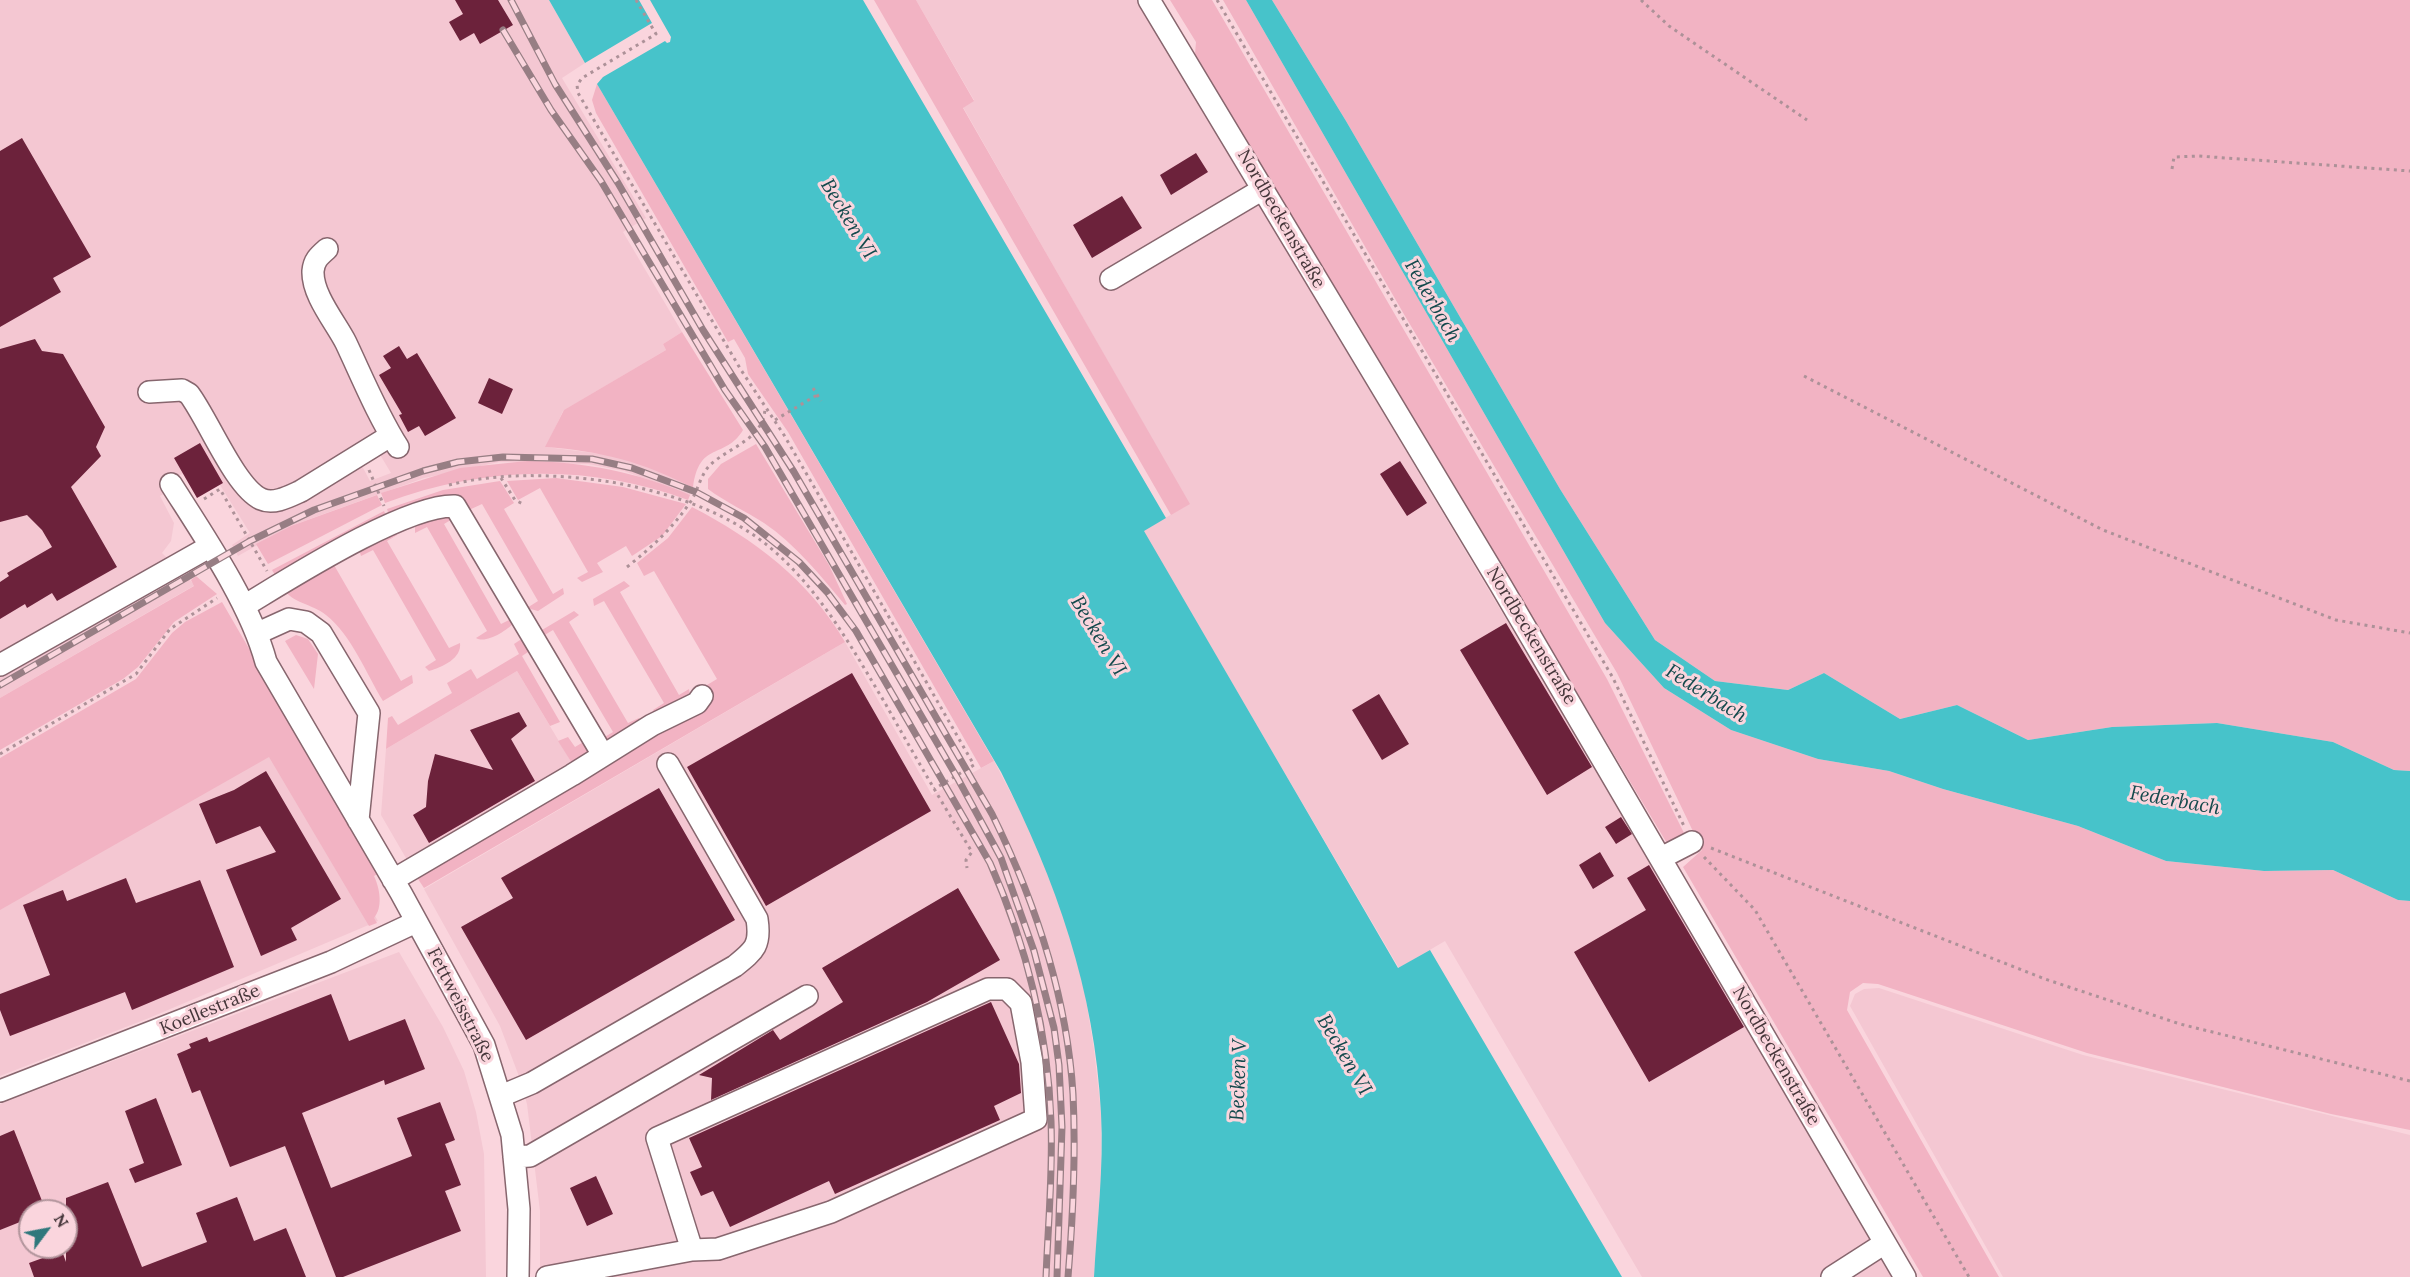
<!DOCTYPE html>
<meta charset="utf-8">
<style>
body{margin:0}
#map{position:relative;width:2410px;height:1277px;overflow:hidden;background:#fad5dd;font-family:Lora,serif}
canvas{display:block}
.north{position:absolute;left:18px;top:1199px;width:60px;height:60px;box-sizing:border-box;background:#fad5dd;border:2px solid #b2959c;border-radius:50%;rotate:58deg;font-size:16px;font-weight:700;line-height:24px;text-align:center;color:#45363a}
.north::after{content:'';display:block;margin:auto;width:21px;height:27px;background:#2f787c;clip-path:polygon(50% 0,100% 100%,50% 72%,0 100%)}
</style>
<div id="map">
<canvas width="2410" height="1277"></canvas>
<div class="north">N</div>
</div>
<script>
const context = document.querySelector('canvas').getContext('2d');
context.lineJoin = 'round';
function paint(path, color) { context.fillStyle = color; context.fill(path, 'evenodd'); }
function trace(path, color, width, dash) { context.strokeStyle = color; context.lineWidth = width; context.lineCap = dash ? 'butt' : 'round'; context.setLineDash(dash || []); context.stroke(path); }
function label(font, color, halo, rows, align = 'center') {
  context.font = font + ' Lora,serif'; context.lineWidth = 6; context.setLineDash([]); context.textBaseline = 'middle'; context.strokeStyle = halo; context.fillStyle = color; for (const [text, x, y, turn = 0] of rows) {
    context.save(); context.translate(x, y); context.rotate((+turn || 0) * Math.PI / 180); context.textAlign = isNaN(turn) ? turn : align; if (halo) context.strokeText(text, 0, 0); context.fillText(text, 0, 0); context.restore();
  }
}
paint(new Path2D(`
 M0 0H549L585 63 562 78 646 218 623 232 682 332 663 344 666 350 563 411 546 447 610 455 657 469 693 488 690 495 624 471 588 464 499 462 424 478 318 516 291 526 238 556 232 545 250 533 220 485 187 471 170 481 174 488 160 496 174 523 171 541 162 553 195 585 0 698ZM379 453 391 473 370 481 361 464Z
 M916 0H1137L1898 1277H1642L1445 941 1399 968 1143 531 1189 504 963 107 974 100Z
 M845 642 932 795 994 761 1035 839 1061 908 1082 975 1094 1049 1101 1113V1176L1094 1277H540V1211L527 1104 520 1079 500 1026 424 889Z
 M517 671 575 768 410 865 381 815 386 749Z
 M275 744 378 921 149 1018 0 1076V905Z
 M399 952 443 1027 464 1071 476 1112 484 1154 486 1277H0V1104ZM30 1211H66V1247H30Z
 M1879 988 2083 1055 2410 1135V1277H2003L1850 1006 1855 994 1864 989Z`), '#f4c7d2');
paint(new Path2D(`
 M874 0H916L974 101 963 108 1190 504 1171 515Z
 M1170 0H1212L1607 679 1687 839 1668 845 1195 54 1196 42Z
 M1223 0H1246L1605 623 1664 688 1731 730 1818 759 1889 771 1943 789 2078 826 2166 861 2264 871 2333 870 2398 900 2410 901V1130L2331 1114 2087 1053 1878 984 1863 983 1850 992 1847 1010 1999 1277H1923L1683 867 1702 850 1617 673 1405 316Z
 M1272 0H2410V771L2394 770 2333 742 2217 723 2112 727 2028 740 1957 705 1900 719 1824 673 1788 690 1715 681 1655 640 1560 489 1346 121Z
 M597 84 994 761 981 768 788 432 748 374 745 358 734 339 728 342 596 113 592 100Z
 M682 332 743 430C725 460 699 440 693 488 644 462 601 451 545 447L564 410 666 350 663 344Z
 M756 444 829 565 847 604 845 605C821 576 795 544 764 523 746 511 725 502 708 489V479L721 464Z
 M527 461C585 462 637 472 690 495L688 500C589 463 483 466 385 503L381 493 460 468Z
 M556 478 623 487 686 504 662 536 632 556 626 546 597 563 603 572 582 582 577 578 588 572 540 488 518 500 507 481Z
 M500 481 514 503 504 509 553 594 563 588 564 594 538 611 527 608 538 601 482 504 469 510C454 483 412 509 390 518L387 509 443 490Z
 M377 495 382 505 268 564 256 544 291 526Z
 M692 507C754 539 809 580 845 642L424 888 414 873 710 698 707 685 717 679 654 571 644 576 637 563 668 538Z
 M384 511 388 520 278 580 272 570Z
 M444 513 454 518 444 524 501 624 513 618 514 623C506 631 486 644 476 638L487 631 427 527 415 533V527Z
 M395 532 397 535 387 541 449 648 460 643C462 658 443 667 429 671L425 667 436 660 373 550 361 556 359 549Z
 M334 565 401 681 412 675 413 683 383 701C366 673 352 636 326 615 313 604 291 603 283 588Z
 M196 576 217 594 174 622 138 667 123 679 0 750V698L194 586 191 580Z
 M624 581 630 586 620 592 679 695 689 689 690 696 655 714 653 710 664 703 604 601 594 606 593 599Z
 M222 602 379 873 374 876C380 889 383 907 374 918L377 923 369 926 269 757 0 910V758L136 679 172 633 185 622Z
 M574 611 579 615 569 622 628 723 639 718 642 723 606 742 603 738 613 732 553 630 543 636 542 630Z
 M296 635 308 639 318 654 314 689 285 641Z
 M520 640 527 642 531 650 522 656 560 722 550 726 517 671 386 749 388 718 392 716 398 725 452 693 447 683 471 669 477 679 519 654 514 644Z
 M568 737 575 747 585 741 589 750 587 759 575 768 558 741Z`), '#f2b3c3');
paint(new Path2D(`
 M549 0H639L652 23 585 63Z
 M650 0H863L1166 518 1144 531 1398 968 1430 950 1622 1277H1094C1097 1222 1104 1168 1101 1113 1095 990 1056 881 1001 772L597 84 603 77 665 41 667 43 670 42 671 37Z
 M1246 0H1272L1346 121 1560 489 1655 640 1715 681 1788 690 1824 673 1900 719 1957 705 2028 740 2112 727 2217 723 2333 742 2394 770 2410 771V901L2398 900 2333 870 2264 871 2166 861 2078 826 1943 789 1889 771 1818 759 1731 730 1664 688 1605 623Z`), '#47c3ca');
paint(new Path2D(`
 M455 0H498L513 25 480 44 474 33 460 41 449 22 463 14Z
 M22 138 91 257 53 278 61 292 0 327V151Z
 M1196 153 1208 172 1171 195 1160 175Z
 M1122 196 1142 228 1092 258 1073 225Z
 M35 339 42 351 63 354 105 427 96 447 101 456 71 487 117 567 57 601 52 593 27 608 25 604 0 619V582L9 576 7 573 52 547 42 530 27 515 0 522V349Z
 M399 346 407 359 417 353 456 418 425 436 419 426 408 432 399 415 402 414 379 375 391 368 383 356Z
 M489 378 513 389 502 414 478 403Z
 M200 443 223 483 197 498 174 458Z
 M1400 461 1427 503 1407 516 1380 474Z
 M1506 623 1592 767 1547 795 1460 650Z
 M852 673 931 811 766 906 687 767Z
 M1379 694 1409 744 1382 760 1352 710Z
 M519 712 527 726 511 739 535 781 429 843 413 815 426 807 428 781 435 754 493 770 470 730Z
 M266 771 341 899 291 928 297 940 261 956 226 870 276 852 260 826 216 844 199 804 234 790Z
 M659 788 735 920 526 1040 461 927 513 898 501 878Z
 M1621 817 1632 834 1616 844 1605 827Z
 M1600 852 1614 876 1593 889 1579 865Z
 M1649 865 1744 1027 1649 1082 1574 952 1646 910 1627 878Z
 M126 878 136 903 200 880 234 967 132 1010 125 992 10 1036 0 1010V994L50 975 23 905 63 890 67 901Z
 M958 888 1000 960 927 1002 711 1100 712 1078 699 1075 773 1030 780 1040 843 1002 822 968Z
 M331 994 349 1041 405 1019 425 1069 385 1085 384 1080 302 1113 331 1188 412 1156 397 1118 440 1102 455 1140 445 1144 461 1185 445 1191 461 1231 343 1277H336L285 1146 230 1167 200 1090 192 1093 177 1054 191 1048 189 1044 207 1037 209 1042Z
 M991 1002 1019 1064 1021 1093 994 1106 1000 1120 835 1194 829 1181 730 1227 713 1191 701 1196 690 1172 702 1167 689 1138Z
 M156 1098 182 1165 135 1183 129 1169 144 1163 125 1111Z
 M14 1130 46 1211H30V1218L0 1230V1136Z
 M596 1176 613 1214 587 1226 570 1188Z
 M108 1182 142 1267 207 1242 196 1213 237 1197 254 1241 286 1228 306 1277H34L29 1263 62 1251 66 1262V1198Z`), '#6c223b');
const minor = new Path2D(`
 M1149 0 1500 584 1905 1277
 M327 249C319 256 314 260 313 271 312 295 336 323 346 343 363 379 377 414 398 447
 M1111 279 1263 189
 M149 392 182 390 189 394C208 419 235 487 261 499 274 505 290 496 301 491L390 436
 M171 484C204 536 250 603 266 662L401 893 484 1045 512 1135 519 1209 518 1277
 M244 606C289 579 406 504 455 506L603 755
 M258 633 289 619 306 622 321 633 369 713 358 820
 M0 665 209 547
 M1661 858 1692 842
 M393 880 572 775 652 725 697 703 702 696
 M0 1091 331 962 416 922
 M501 1096 532 1083 735 966C755 950 761 945 757 919L668 764
 M514 1157 530 1156 807 996
 M547 1277 692 1250 718 1249 831 1212 1036 1119 1032 1062 1021 1003 1007 989H988L657 1138 692 1250
 M1832 1277 1885 1243`);
trace(minor, '#87666e', 24);
trace(new Path2D(`
 M636 0 656 34 582 78 577 85 578 93 741 370 784 435 832 518 974 765 934 789
 M1217 0 1613 678 1684 826
 M1641 0 1669 26 1807 120
 M2172 169 2174 157 2198 156 2410 171
 M1804 376 2103 530 2336 620 2410 633
 M813 388 821 401
 M775 420 817 395
 M369 470 384 506
 M501 478 515 500 523 504
 M449 485C500 472 559 474 611 482 668 492 729 512 773 550 822 593 852 648 885 703 913 753 942 803 972 852L966 860 967 868
 M204 499 220 489 267 571
 M627 567C652 547 673 528 691 501 698 490 701 474 710 465 729 447 765 439 765 407
 M0 754 136 674 170 629 217 598
 M1711 848 2045 979 2180 1024 2410 1081
 M1704 857 1755 910 1969 1277`), '#ad9198', 3, [3, 4.5]);
trace(minor, '#fff', 21);
const rail = new Path2D(`
 M511 0 555 84 618 183 703 330 794 472 992 814C1035 901 1067 996 1073 1094 1076 1155 1073 1216 1068 1277
 M503 30 551 110 601 181 725 390 765 447 958 779 1001 858 1034 951 1054 1028 1059 1065 1062 1127 1057 1277
 M0 685 250 541 314 510 423 471 458 462 503 457 592 459 632 468 696 492 744 518 799 562 827 592 856 631 990 863C1026 944 1048 1032 1051 1121 1053 1173 1048 1225 1046 1277`);
trace(rail, '#977e84', 7);
trace(rail, '#fad5dd', 4.5, [14]);
label('18px', '#45363a', '#fad5dd', [
 ["Nordbeckenstraße",1281,219,60],
 ["Nordbeckenstraße",1531,636,59],
 ["Fettweisstraße",460,1005,63],
 ["Koellestraße",210,1010,-22],
 ["Nordbeckenstraße",1776,1056,60]
]);
label('italic 20px', '#13494c', '#fad5dd', [
 ["Becken VI",848,219,59],
 ["Federbach",1432,301,60],
 ["Becken VI",1098,636,59],
 ["Federbach",1706,694,32],
 ["Federbach",2175,801,10],
 ["Becken VI",1344,1055,60],
 ["Becken V",1239,1080,-88]
]);
</script>
